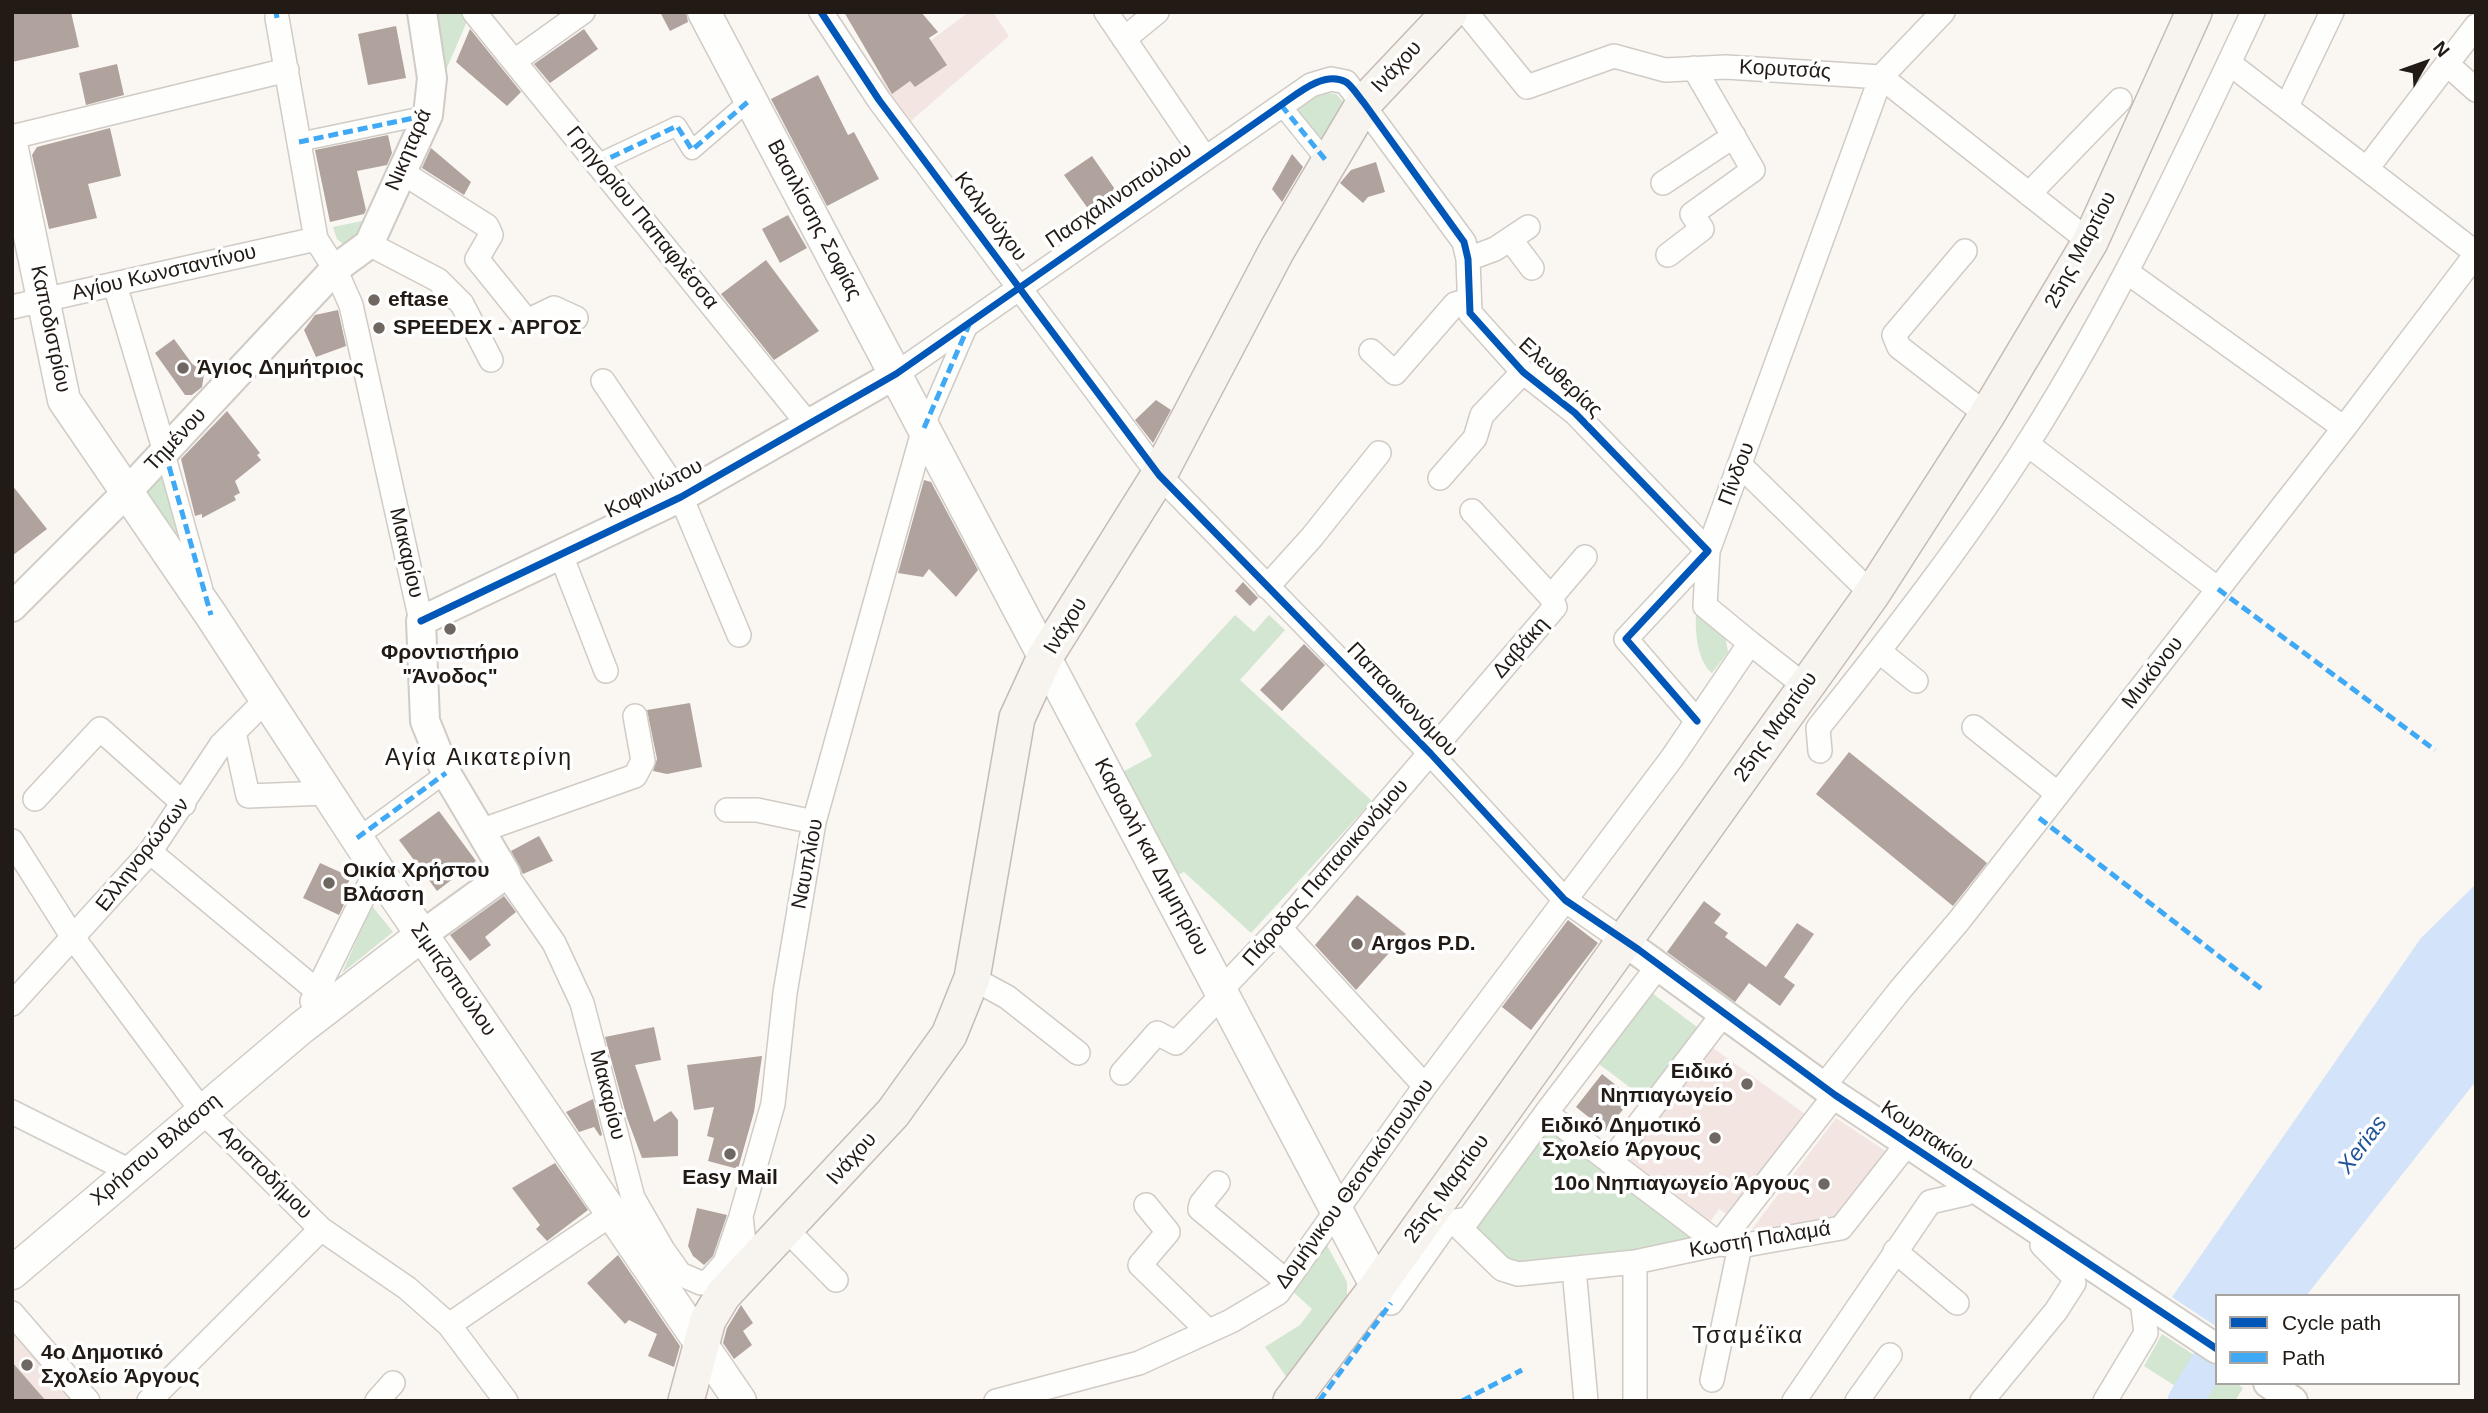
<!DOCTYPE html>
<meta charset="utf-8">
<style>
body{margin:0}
#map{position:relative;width:2488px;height:1413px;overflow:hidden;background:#faf6f2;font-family:Arial,sans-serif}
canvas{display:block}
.frame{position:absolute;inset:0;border:14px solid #221a14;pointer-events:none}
.legend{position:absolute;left:2215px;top:1294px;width:245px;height:91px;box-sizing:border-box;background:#fff;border:2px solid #a7a3a1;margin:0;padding:9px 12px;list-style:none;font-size:21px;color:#221a14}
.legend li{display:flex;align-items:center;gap:14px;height:35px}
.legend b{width:35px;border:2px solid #a7a3a1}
.north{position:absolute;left:2390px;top:28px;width:70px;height:70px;-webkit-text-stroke:5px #fff;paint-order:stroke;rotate:50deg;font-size:19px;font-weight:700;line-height:28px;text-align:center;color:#221a14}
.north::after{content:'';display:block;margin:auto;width:24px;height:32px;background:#221a14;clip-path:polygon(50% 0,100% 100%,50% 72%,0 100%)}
</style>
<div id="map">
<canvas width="2488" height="1413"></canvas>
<div class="frame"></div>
<ul class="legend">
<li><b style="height:9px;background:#0057b8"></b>Cycle path</li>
<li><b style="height:9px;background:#3fa9f5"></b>Path</li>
</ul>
<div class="north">N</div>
</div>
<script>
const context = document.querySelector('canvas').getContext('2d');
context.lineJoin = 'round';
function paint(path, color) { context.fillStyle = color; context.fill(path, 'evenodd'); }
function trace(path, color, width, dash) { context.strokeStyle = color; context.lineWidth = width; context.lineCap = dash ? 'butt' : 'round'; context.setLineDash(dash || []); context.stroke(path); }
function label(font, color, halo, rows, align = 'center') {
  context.font = font + ' Arial,sans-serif'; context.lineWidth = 7; context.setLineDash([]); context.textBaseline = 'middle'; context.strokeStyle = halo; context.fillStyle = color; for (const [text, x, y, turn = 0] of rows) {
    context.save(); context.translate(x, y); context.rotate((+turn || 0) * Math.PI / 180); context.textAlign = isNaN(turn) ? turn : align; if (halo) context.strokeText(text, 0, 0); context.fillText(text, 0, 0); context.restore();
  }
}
paint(new Path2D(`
 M969 12H993L1009 36 905 126 872 84Z
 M1709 1045 1805 1114 1731 1217 1719 1209 1709 1223 1625 1162Z
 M1836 1118 1887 1152 1836 1216 1757 1233 1752 1229Z
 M12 1330 73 1401H12Z`), '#f3e6e2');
paint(new Path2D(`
 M434 12H471L440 84Z
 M1320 92 1336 94 1349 108 1324 155 1287 108Z
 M362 221V232L347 247 337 239 333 227Z
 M162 475 185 560 140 502Z
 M1696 614 1725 636 1728 652 1712 673C1697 661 1695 631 1696 614Z
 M1235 615 1254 632 1269 615 1285 630 1240 680 1372 801 1251 933 1184 872 1172 878 1117 775 1152 756 1135 724Z
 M372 906 393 932 342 973Z
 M1648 990 1701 1030 1648 1101 1595 1061Z
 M1549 1124 1707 1242 1574 1263H1506L1469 1229Z
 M1323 1238 1347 1282V1297L1288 1379 1265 1347 1300 1325 1312 1309 1290 1289Z
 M2162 1334 2217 1370V1383H2236L2243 1388 2235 1401H2199L2144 1366Z`), '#d2e6d2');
paint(new Path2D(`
 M2476 884V1081L2306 1296H2217V1327L2172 1297 2421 938Z`), '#d2e3fa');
trace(new Path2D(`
 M2185 1401 2217 1349`), '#d2e3fa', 35);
paint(new Path2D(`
 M12 12H71L79 47 12 62Z
 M660 12H686L688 22 670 31Z
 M844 12H921L938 32 929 38 947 65 915 87 910 81 892 94Z
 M396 26 406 78 368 85 358 34Z
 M470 29 521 92 507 106 456 62Z
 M584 29 598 49 550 83 534 64Z
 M117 64 124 95 86 105 79 73Z
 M818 75 848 135 854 132 879 179 827 206 771 99Z
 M110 128 121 176 88 184 97 218 49 229 32 155 37 147Z
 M388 135 392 153 387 165 357 171 366 210 364 214 330 222 315 150Z
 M431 148 471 182 464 195 422 168Z
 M1292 154 1303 167 1282 202 1272 189Z
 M1092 156 1121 198 1094 217 1064 175Z
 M1376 162 1385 192 1368 197 1363 203 1340 183 1351 170Z
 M788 215 807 248 780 263 762 229Z
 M766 260 819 331 774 360 721 294Z
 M338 310 346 346 316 357 304 330 315 315Z
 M174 339 193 365 196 362 204 374 202 387 192 395H185L155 353Z
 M1156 400 1171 410 1153 443 1135 420Z
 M227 411 260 453 257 455 261 460 235 481 240 493 234 496 236 500 202 518V514L195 516 181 459Z
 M924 480 931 482 978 570 956 597 929 569 923 577 898 573Z
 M12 485 47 529 12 556Z
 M1243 582 1258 598 1250 606 1235 591Z
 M1304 644 1325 665 1282 711 1260 690Z
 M690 703 702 767 667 774 653 771 657 759 647 710Z
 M1849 752 1987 863 1953 906 1816 794Z
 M439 811 476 861 437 891 399 840Z
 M539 836 553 861 523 874 511 851Z
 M320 863 351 877 345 889 350 892 339 915 303 898Z
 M1357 895 1406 934 1356 990 1315 945Z
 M504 896 516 912 485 937 491 945 470 961 450 935Z
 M1704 901 1721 914 1714 923 1728 933 1725 937 1766 967 1797 923 1814 934 1784 977 1795 985 1780 1006 1749 983 1735 1002 1667 952Z
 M1568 920 1598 943 1531 1030 1502 1007Z
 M654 1027 661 1060 635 1065 654 1122 671 1111 678 1120V1156L642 1158 627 1118 605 1037Z
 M762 1056 754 1112 738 1169 708 1161 714 1138 707 1136 714 1107 694 1110 687 1065Z
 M1602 1074 1632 1098 1606 1131 1576 1107Z
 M593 1099 602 1135 600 1136 594 1127 579 1132 566 1112Z
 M555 1163 588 1210 547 1241 536 1229 540 1225 512 1188Z
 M697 1208 727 1215 713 1256 704 1265 693 1256 688 1246Z
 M618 1255 680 1346 674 1367 648 1356 657 1334 629 1320 625 1324 587 1283Z
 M741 1305 753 1323 743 1331 752 1345 734 1359 723 1343 727 1328Z
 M12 1362 46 1401H12Z`), '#b0a29c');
const pedestrian = new Path2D(`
 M1281 105 1328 163
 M299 142 428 115
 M597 164 677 126 692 150 750 100
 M924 428 970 322
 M165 452 203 588
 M357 838 446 773`);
const minor = new Path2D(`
 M474 12 808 424
 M821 12 879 100 1159 475 1431 754 1565 900 1625 942
 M1106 12 1205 158
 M1466 12 1527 87 1614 56 1665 70 1726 67 1881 77 2090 242
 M277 18 316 239 335 269 351 305 421 621
 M1124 39 1157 12
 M516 60 583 12
 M2229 63 2476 253
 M2447 64 2476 90
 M2287 106 2332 12
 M12 137 287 70
 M2368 167 2476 26
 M400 171 487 226 491 235 477 259 527 321 554 308 576 318
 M1663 183 1734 136
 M2029 194 2120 100
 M1510 239 1532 268
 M369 244 438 280 462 304 491 360
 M1965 251 1894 335 1899 347 1987 415
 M1668 255 1702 229 1692 214 1753 170 1694 68
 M1468 259 1495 249 1528 227
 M2127 272 2344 428
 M115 285 165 452
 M12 307 316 239
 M1371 351 1395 373 1455 304 1469 300
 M896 374 1311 85 1331 79 1346 82 1464 242 1468 259 1470 313 1523 372 1575 413 1708 551 1626 639 1697 721
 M603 381 681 497 739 635
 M2027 444 2218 589
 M1741 466 1872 594
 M1440 478 1475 438 1482 415 1523 372
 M561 555 606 671
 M1267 587 1312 537 1379 453
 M1551 597 1585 557
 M1750 643 1805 686
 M1880 652 1916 681
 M1974 727 2058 794
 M234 732 248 796 327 793
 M1820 751 1818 728C1890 638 1966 540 2028 443 2115 306 2184 159 2253 12
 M35 799 100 729 184 804
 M727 810H757L814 822
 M480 831 635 776 643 761 635 716
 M12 841 74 939 202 1111 321 1229 407 1288 449 1325 506 1401
 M150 852 316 990
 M506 874 554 943 582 1003 633 1198 663 1250 680 1274 701 1283 709 1281 725 1263 739 1222
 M1280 928 1425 1086
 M1659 965 1546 1113 1719 1244 1835 1095
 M972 978 1007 997 1078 1053
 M1221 990 1280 928 1555 607 1551 597 1472 511
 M312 1001 377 869
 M12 1004 150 852 221 745 266 700
 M1122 1073 1157 1033 1176 1043 1223 994
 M1823 1087 1900 990 1958 922 2344 428 2476 254
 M12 1112 130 1171
 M1546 1113 1461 1229 1502 1269 1518 1274 1635 1262 1719 1244 1740 1246 1841 1228 1907 1144
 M1610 1162 1723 1014
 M1218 1183 1201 1204 1200 1209 1286 1281
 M1146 1205 1168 1232 1140 1265 1208 1331
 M786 1229 836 1280
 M1895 1251 1957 1303
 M757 1261 744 1243 741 1216 773 1104 785 993 814 822 924 428
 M1574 1269 1586 1401
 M1391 1303 1448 1222 1468 1219
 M12 1313 88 1401
 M449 1325 613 1213
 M1712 1380 1740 1246
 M149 1401 321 1229
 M377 1401 393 1383
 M996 1401 1139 1363 1231 1321 1278 1293 1425 1086 1672 758 1750 643 1705 606 1708 551 1881 77 1943 12
 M1635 1401V1262
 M1794 1401 1930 1202 1965 1194 1973 1188
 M1857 1401 1890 1355
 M1982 1401 2056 1311 2074 1283 2072 1275 2042 1245 2044 1235
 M2105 1401 2146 1333 2142 1301`);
const tertiary = new Path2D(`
 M12 607 126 493 335 269 369 244 428 115 432 78 422 12
 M422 935 506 874 446 773 425 721 421 621 681 497 896 374
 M1625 942 1835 1095 2217 1349
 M2268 1383 2293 1401`);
const secondary = new Path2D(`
 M704 12 1377 1287
 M12 149 64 400 211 615 377 869 740 1401
 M12 1273 301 1028 422 935`);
const primary = new Path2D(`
 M686 1401 708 1320 723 1295 893 1113 949 1035 972 978 1017 718 1045 657 1159 475 1277 250 1364 103 1450 12
 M1291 1401 1377 1287 1872 594 1987 415 2090 242 2194 12`);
trace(pedestrian, '#d0cbc5', 21);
trace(minor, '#d0cbc5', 26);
trace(tertiary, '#d0cbc5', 32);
trace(secondary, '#d0cbc5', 35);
trace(primary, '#c5bbb5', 38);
trace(pedestrian, '#fefefd', 18);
trace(minor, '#fefefd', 23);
trace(tertiary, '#fefefd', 28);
trace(secondary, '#fefefd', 32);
trace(primary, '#f7f3ef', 35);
trace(new Path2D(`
 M276 12 277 18
 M1281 105 1328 163
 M299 142 428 115
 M597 164 677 126 692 150 750 100
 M924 428 969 325
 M165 452 211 615
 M2218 589 2435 750
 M2039 818 2263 990
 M357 838 446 773
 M1319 1401 1391 1303
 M1462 1401 1522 1370`), '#3fa9f5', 5, [10, 5]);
trace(new Path2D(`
 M821 12 879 100 1159 475 1431 754 1565 900 1639 950 1835 1095 2217 1349
 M421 621 681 497 896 374 1281 105C1297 94 1324 70 1346 82 1352 86 1359 97 1364 103L1464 242 1468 259 1470 313 1523 372 1575 413 1708 551 1626 639 1697 721`), '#0057b8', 7);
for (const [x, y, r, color] of [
 [374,300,7,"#6e6762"],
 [379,328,7,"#6e6762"],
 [183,368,7,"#6e6762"],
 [450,629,7,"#6e6762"],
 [329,883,7,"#6e6762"],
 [1357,944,7,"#6e6762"],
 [1747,1084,7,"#6e6762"],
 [1715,1138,7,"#6e6762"],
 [730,1154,7,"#6e6762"],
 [1824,1184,7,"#6e6762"],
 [27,1365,7,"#6e6762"]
]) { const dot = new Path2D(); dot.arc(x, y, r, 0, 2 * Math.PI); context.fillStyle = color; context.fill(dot); trace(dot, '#fff', 2.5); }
label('21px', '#221a14', '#fff', [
 ["Ινάχου",1397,67,-47],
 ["Κορυτσάς",1785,70,3],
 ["Νικηταρά",409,150,-67],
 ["Πασχαλινοπούλου",1119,196,-34],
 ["Καλμούχου",990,217,53],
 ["Γρηγορίου Παπαφλέσσα",642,218,51],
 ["Βασιλίσσης Σοφίας",814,220,62],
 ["25ης Μαρτίου",2081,250,-62],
 ["Αγίου Κωνσταντίνου",164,273,-13],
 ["Καποδιστρίου",50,329,78],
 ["Ελευθερίας",1560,378,43],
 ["Τημένου",176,440,-47],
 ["Πίνδου",1737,474,-69],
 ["Κοφινιώτου",654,489,-27],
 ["Μακαρίου",406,553,77],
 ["Ινάχου",1066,626,-58],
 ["Δαβάκη",1521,648,-49],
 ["Μυκόνου",2153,673,-52],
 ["Παπαοικονόμου",1402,700,46],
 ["25ης Μαρτίου",1776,727,-55],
 ["Ελληνορώσων",143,855,-52],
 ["Καραολή και Δημητρίου",1151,857,62],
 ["Ναυπλίου",808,864,-79],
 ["Πάροδος Παπαοικονόμου",1326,873,-49],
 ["Σιμιτζοπούλου",453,980,55],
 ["Μακαρίου",607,1095,76],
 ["Κουρτακίου",1927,1136,34],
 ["Χρήστου Βλάσση",156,1150,-40],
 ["Ινάχου",852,1159,-48],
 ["Αριστοδήμου",265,1173,45],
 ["Δομήνικου Θεοτοκόπουλου",1355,1184,-54],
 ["25ης Μαρτίου",1447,1189,-54],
 ["Κωστή Παλαμά",1760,1240,-9]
]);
label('bold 21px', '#221a14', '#fff', [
 ["eftase",388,300],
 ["SPEEDEX - ΑΡΓΟΣ",393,328],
 ["Άγιος Δημήτριος",197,368],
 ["Φροντιστήριο",450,653,"center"],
 ["\"Άνοδος\"",450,677,"center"],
 ["Οικία Χρήστου",343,871],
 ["Βλάσση",343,895],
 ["Argos P.D.",1371,944],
 ["Ειδικό",1733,1072,"right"],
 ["Νηπιαγωγείο",1733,1096,"right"],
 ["Ειδικό Δημοτικό",1701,1126,"right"],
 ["Σχολείο Άργους",1701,1150,"right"],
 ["Easy Mail",730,1178,"center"],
 ["10ο Νηπιαγωγείο Άργους",1810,1184,"right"],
 ["4ο Δημοτικό",41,1353],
 ["Σχολείο Άργους",41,1377]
], 'left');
context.letterSpacing = '2px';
label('23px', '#221a14', '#fff', [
 ["Αγία Αικατερίνη",479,759]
]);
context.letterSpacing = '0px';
label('italic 23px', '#205598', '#fff', [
 ["Xerias",2363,1145,-53]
]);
context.letterSpacing = '2px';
label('24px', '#221a14', '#fff', [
 ["Τσαμέϊκα",1748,1336]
]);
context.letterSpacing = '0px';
</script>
